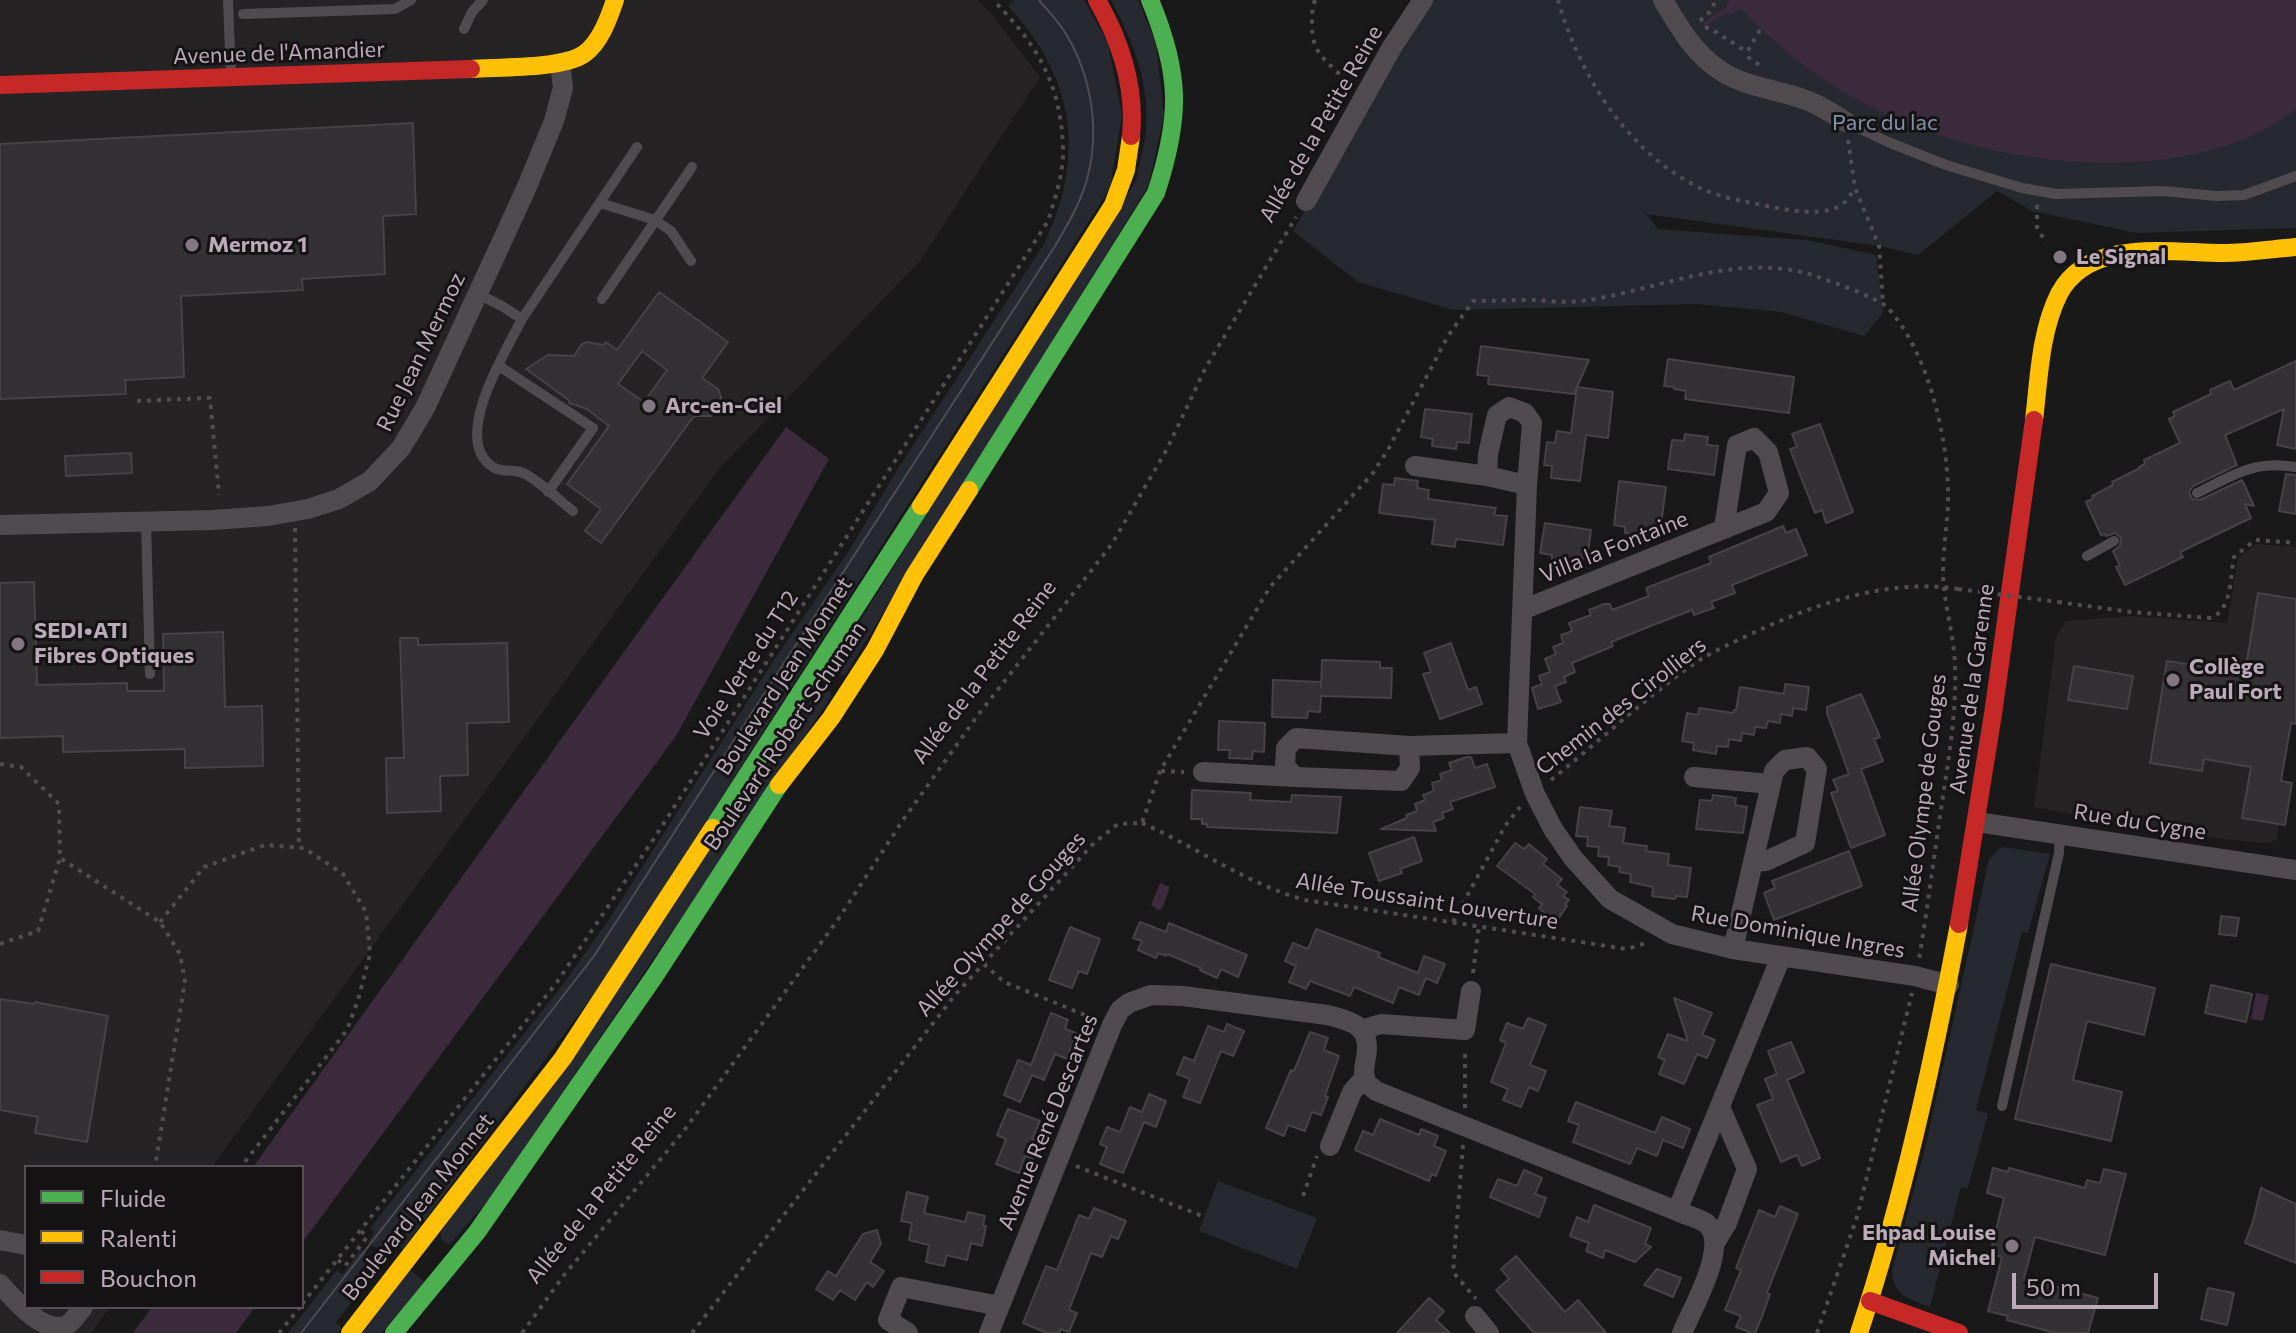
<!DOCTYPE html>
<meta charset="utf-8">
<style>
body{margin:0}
#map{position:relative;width:2296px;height:1333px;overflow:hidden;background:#1a191a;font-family:Commissioner,sans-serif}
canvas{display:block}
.legend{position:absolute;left:24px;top:1165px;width:280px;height:144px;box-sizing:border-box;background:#161315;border:2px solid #584f56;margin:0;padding:10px 14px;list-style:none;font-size:24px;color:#bbaab8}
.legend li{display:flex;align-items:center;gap:16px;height:40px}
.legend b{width:40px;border:2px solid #584f56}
.scale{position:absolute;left:2012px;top:1273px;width:146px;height:36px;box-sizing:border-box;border:4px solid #bbaab8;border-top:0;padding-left:10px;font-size:24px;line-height:28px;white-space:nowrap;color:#bbaab8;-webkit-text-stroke:6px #161315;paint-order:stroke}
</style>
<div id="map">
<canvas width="2296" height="1333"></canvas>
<ul class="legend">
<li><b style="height:10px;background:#4caf50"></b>Fluide</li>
<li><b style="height:10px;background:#ffc107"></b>Ralenti</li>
<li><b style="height:10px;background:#c62828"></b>Bouchon</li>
</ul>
<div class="scale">50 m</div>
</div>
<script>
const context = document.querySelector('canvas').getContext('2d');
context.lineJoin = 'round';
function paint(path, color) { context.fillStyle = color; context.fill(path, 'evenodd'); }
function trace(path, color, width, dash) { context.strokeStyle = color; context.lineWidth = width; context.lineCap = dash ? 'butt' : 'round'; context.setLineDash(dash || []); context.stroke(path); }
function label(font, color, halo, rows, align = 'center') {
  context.font = font + ' Commissioner,sans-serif'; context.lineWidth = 6; context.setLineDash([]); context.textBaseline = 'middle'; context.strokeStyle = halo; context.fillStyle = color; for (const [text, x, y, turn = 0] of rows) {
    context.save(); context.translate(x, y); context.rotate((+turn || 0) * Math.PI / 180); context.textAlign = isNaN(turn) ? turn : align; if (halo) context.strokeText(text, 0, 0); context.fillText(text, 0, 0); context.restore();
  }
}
paint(new Path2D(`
 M0 0H977L993 16 1040 77 920 261 719 469 212 1167H26V1307H110L91 1333H0Z
 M2256 544 2296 547V724L2291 723 2281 781 2285 825 2279 824 2277 840 2265 843 2213 838 2034 807 2056 637 2066 621 2131 616 2227 623 2238 558Z`), '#262324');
paint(new Path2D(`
 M1014 0H1084L1108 44 1122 115 1110 188 606 978 403 1249 396 1244 387 1256 368 1242 374 1233 370 1228 561 987 608 921 772 663 848 552 899 467 1044 244C1086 156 1075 78 1008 6Z
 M1111 0H1138L1156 42 1164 115 1149 185 845 675H841L831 667 1136 181C1139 166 1143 152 1145 138 1152 89 1134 42 1111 0Z
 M1420 0H2296V228L2137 233 2032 211 1997 191 1918 255 1879 246 1646 214 1658 229 1806 240 1876 255 1883 313 1864 336 1781 312 1698 304 1453 310 1358 282 1293 231 1353 127Z
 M820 687 830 692 831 697 493 1195 449 1245 441 1239V1232Z
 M2003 847 2050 854 2028 933 2022 932 1976 1110 1988 1114 1968 1188 1961 1187 1930 1307C1910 1299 1893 1296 1892 1271L1925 1149 1989 859 1999 849Z
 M1218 1181 1317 1218 1297 1269 1199 1231Z
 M361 1249 380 1266 336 1322 342 1328 338 1333H288L337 1270 343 1274Z
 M410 1270 425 1282 381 1333H362Z`), '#262930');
paint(new Path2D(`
 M1729 0H2296V109C2254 142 2202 156 2149 161 2002 173 1841 120 1741 8L1732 14H1724L1705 26 1703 23 1722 10H1725Z
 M786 427 829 459 676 736 302 1243V1167H253Z
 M1160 883 1170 887 1162 909 1158 910 1151 905Z
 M2256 993 2269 995 2263 1021 2251 1019Z
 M152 1307H255L236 1333H133Z`), '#3c2b3d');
const building = new Path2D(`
 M413 123 416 214 383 216 385 274 302 279 303 290 181 296 184 377 125 380 126 394 0 399V144Z
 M659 292 728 342 702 378 718 389 721 397V404L711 416H694L601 543 585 531 601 509 567 484 609 426 587 409 569 403 570 401 526 369 548 355 574 356 581 345 587 342 604 345 606 342 617 350ZM642 351 667 370 644 402 618 384Z
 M1481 346 1589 360 1577 387 1613 392 1608 438 1586 435 1580 481 1551 478 1552 466 1544 465 1547 442 1555 443 1557 431 1571 433 1577 387 1574 394 1488 384 1489 376 1477 375Z
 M1668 359 1794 377 1789 413 1685 399 1686 391 1674 389V387L1664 386Z
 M2296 361V449L2277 445 2284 409 2225 435 2237 465 2193 486 2189 492 2192 499 2200 500 2242 480 2254 506 2245 504 2251 518 2180 552 2183 557 2125 585 2116 567 2120 566 2113 551 2120 546 2121 538 2115 533 2106 536 2105 534 2101 535 2086 502 2093 499 2092 496 2113 485 2112 482 2140 468 2139 467 2145 464 2144 460 2180 443 2169 419 2175 416 2173 412 2211 394 2210 390 2230 381 2234 390Z
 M1425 409 1472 414 1469 443 1457 442 1456 449 1432 446 1433 439 1421 437Z
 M1820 424 1853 512 1826 523 1822 510 1815 513 1790 449 1797 447 1792 434Z
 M1685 434 1708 437 1707 445 1718 446 1714 475 1668 469 1672 440 1684 441Z
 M131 453 132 473 66 476 65 456Z
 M2286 474 2296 475V514L2279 511Z
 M1395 478 1418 481 1417 488 1429 490 1428 499 1496 508 1494 515 1507 516 1503 545 1456 539 1455 547 1432 544 1435 520 1379 513 1383 484 1394 485Z
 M1619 481 1666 487 1660 531 1649 530 1648 537 1625 533V527L1614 525Z
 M1545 523 1591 530 1587 559 1575 557V565L1552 562V555L1540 553Z
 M1783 526 1786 533 1796 529 1807 555 1732 585 1735 593 1711 602 1714 608 1694 615 1692 610 1648 627 1611 642 1613 646 1572 663 1575 672 1564 677 1566 682 1555 686 1561 702 1538 709 1532 688 1542 684 1539 676 1550 672 1545 659 1556 654 1553 647 1563 643 1561 635 1572 631 1569 623 1591 615 1589 610 1604 604H1610L1612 610 1649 596 1646 588 1711 563 1709 557Z
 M34 582 37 685 127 683V691H164L163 634 223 632 225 707 262 706 263 766 185 768V749L63 752V736L0 738V583Z
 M2258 593 2296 599V724L2291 723 2281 781 2292 783 2285 825 2242 818 2251 767 2204 759 2202 771 2150 763 2167 661 2245 673Z
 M400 638H418V645L507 643 509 722 467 723 468 775 440 776 441 811 387 813 386 758H404Z
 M1451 643 1468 690 1476 687 1482 704 1440 719 1423 674 1431 672 1424 653Z
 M1322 660 1380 662V668H1392L1391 698 1321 696 1320 712 1308 711 1307 718 1272 717 1273 680 1321 682V688Z
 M2074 666 2133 676 2127 709 2068 700Z
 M1785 684 1809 687 1806 710 1793 708 1792 716 1781 714 1780 723 1768 721 1766 728 1755 727 1754 735 1742 733 1741 741 1729 739 1728 747 1717 746 1716 754 1693 750 1694 743 1682 741 1687 713 1698 715 1699 708 1733 713 1734 710H1736L1740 687 1784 694Z
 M1861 694 1880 737 1874 739 1883 761 1861 769 1885 835 1851 848 1831 793 1838 791 1833 780 1849 774 1827 713V707Z
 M1219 721 1265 723 1264 752 1253 751 1252 759 1229 758 1230 750H1218Z
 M1467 757H1471L1475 768 1487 764 1495 787 1450 802 1453 809 1442 813 1444 818 1433 822 1436 831 1381 829 1407 818 1406 815 1417 811 1415 804 1425 800 1423 795 1434 791 1432 783 1442 780 1440 774 1452 770 1449 763Z
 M1192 790 1251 793 1250 800 1291 802 1292 795 1341 797 1337 833 1207 827V824H1202V819H1191Z
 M1713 795 1736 798 1735 805 1747 807 1743 833 1696 829 1700 800 1712 801Z
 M1580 807 1612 811 1609 826 1625 828 1623 843 1647 846 1646 851 1669 854 1668 865 1691 868 1687 897 1676 896 1675 899 1652 896 1653 887 1630 882 1631 874 1619 872 1620 867 1608 865 1609 857 1598 856 1599 847 1587 846 1588 837 1576 836Z
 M1414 837 1422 861 1400 869 1402 873 1379 881 1369 853Z
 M1515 843 1524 849 1529 844 1547 859 1543 864 1562 879 1557 885 1567 892 1563 896 1569 900 1565 905 1567 906 1556 922 1539 908 1542 904 1533 897 1535 894 1497 866Z
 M1849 851 1862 886 1774 920 1764 893 1775 888 1772 881Z
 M2221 916 2239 918 2236 936 2219 934Z
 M1140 922 1166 932 1169 923 1247 955 1238 977 1221 969 1217 978 1200 970 1201 968 1167 954 1166 956 1158 953 1156 958 1138 950 1142 941 1133 938Z
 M1070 927 1100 939 1087 974 1079 971 1072 988 1049 980Z
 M1316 929 1380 953 1378 957 1418 973 1424 956 1445 964 1437 983 1426 978 1419 995 1399 987 1393 1003 1354 987 1350 996 1310 981 1306 989 1289 982 1296 966 1285 961 1293 943 1308 949Z
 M2051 964 2155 988 2144 1035 2087 1021 2073 1080 2122 1092 2111 1141 2015 1119Z
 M2211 985 2252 994 2246 1022 2205 1013Z
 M1674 998 1712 1013 1702 1035 1715 1040 1707 1058 1697 1054 1684 1084 1659 1074 1665 1060 1658 1057 1668 1034 1688 1041Z
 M0 999 34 1004 35 1002 108 1016 87 1142 35 1133 38 1117 0 1110Z
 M1051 1013 1068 1020 1065 1029 1076 1033 1067 1059 1055 1054 1044 1080 1032 1075 1020 1102 1004 1095 1018 1060 1031 1065Z
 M1528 1018 1546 1025 1530 1065 1546 1071 1538 1091 1529 1087 1521 1107 1503 1100 1508 1089 1491 1082 1506 1043 1500 1040 1507 1023 1523 1029Z
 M1227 1024 1244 1031 1233 1056 1221 1051 1200 1103 1183 1097 1190 1079 1177 1074 1184 1057 1194 1061 1208 1026 1224 1032Z
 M1310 1032 1328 1038 1324 1050 1339 1056 1325 1096 1328 1097 1321 1115 1312 1112 1305 1131 1288 1125 1284 1136 1266 1128 1291 1070 1294 1071Z
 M1791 1042 1804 1072 1787 1080 1820 1158 1802 1166 1797 1155 1781 1162 1757 1105 1773 1099 1765 1079 1777 1074 1768 1051Z
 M1149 1094 1166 1101 1156 1127 1144 1122 1123 1173 1100 1164 1107 1147 1100 1144 1107 1127 1120 1132 1130 1107 1142 1112Z
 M1576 1102 1655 1133 1662 1117 1690 1129 1683 1148 1663 1140 1657 1156 1637 1148 1630 1164 1573 1142 1579 1125 1568 1121Z
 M1008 1109 1040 1121 1032 1139 1041 1142 1033 1159 1025 1156 1019 1173 996 1164 1006 1139 997 1135Z
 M1380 1119 1419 1135 1421 1129 1438 1136 1434 1146 1446 1151 1436 1176 1432 1174 1429 1181 1355 1150 1363 1131 1373 1135Z
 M1993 1168 2008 1172 2009 1168 2085 1188 2087 1180 2100 1183 2104 1169 2126 1174 2105 1255 2035 1237 2024 1278 2098 1298 2088 1333H2055L2007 1320 2008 1316 1988 1311 2002 1257 1990 1254 2004 1198 1987 1193Z
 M1524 1170 1542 1178 1535 1194 1546 1198 1539 1217 1490 1197 1498 1179 1517 1186Z
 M2261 1188 2296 1204V1263L2245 1243 2253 1221Z
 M907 1192 928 1197 924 1213 965 1222 968 1212 985 1216 983 1225 986 1226 982 1246 971 1243 967 1260 947 1255 944 1266 926 1262 929 1245 909 1240 912 1223 901 1221Z
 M1594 1205 1651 1228 1645 1244 1651 1247 1635 1262 1605 1250 1603 1258 1586 1251 1589 1243 1570 1236 1577 1217 1588 1222Z
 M1780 1206 1798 1214 1767 1293 1770 1294 1763 1314 1755 1333H1752L1736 1327 1741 1316 1725 1310 1741 1270 1736 1268 1759 1210 1775 1217Z
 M1094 1208 1126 1221 1118 1239 1111 1236 1102 1257 1091 1253 1069 1310 1077 1313 1069 1332 1061 1329 1059 1333H1047L1023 1323 1046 1266 1057 1270 1079 1215 1089 1219Z
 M877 1230 881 1244 870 1262 884 1271 873 1287 867 1282 855 1300 840 1290 833 1300 816 1289 828 1271 836 1276 863 1234Z
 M1516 1256 1565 1312 1578 1300 1606 1333H1534L1496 1290 1509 1279 1501 1269Z
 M1657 1269 1681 1278 1673 1297 1644 1285Z
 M2208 1288 2234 1293 2227 1325 2201 1319Z
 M1429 1298 1444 1311 1436 1320 1450 1333H1397Z`);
paint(building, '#333133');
trace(building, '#464246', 2);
trace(new Path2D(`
 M1315 0C1312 9 1312 16 1312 25 1312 63 1336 61 1349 89
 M1558 0C1579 74 1626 150 1696 186 1719 198 1748 202 1773 207 1792 211 1828 217 1844 203 1848 200 1852 192 1855 188
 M1700 21 1712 10 1715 0
 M1705 27 1711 29 1747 52
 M1760 30 1747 52 1749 58 1761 66
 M1848 140 1855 188 1879 246 1883 302
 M2037 205V227L2046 243
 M137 401 210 398 219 495
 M295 528 299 847
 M2058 602 2131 612 2211 618C2232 609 2230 578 2234 557L2255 540 2296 543
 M0 764 21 767 59 804 60 858 160 922 180 954 185 981 155 1167
 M1161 771 1184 772
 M1551 780C1597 743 1641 702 1688 668 1708 653 1730 644 1753 633 1815 604 1888 578 1958 589
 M1142 823C1196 847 1249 885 1305 900L1627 949 1649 942
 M160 922 204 867 265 845 304 848 343 874 366 912 370 954 358 1000 347 1030 241 1167
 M1453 922 1505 826 1520 807
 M0 944 38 931 60 858
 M984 964 1004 982 1095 1019
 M1473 973 1479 926
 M1465 1108V1049
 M1463 1145 1453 1272 1476 1299
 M1076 1166 1202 1216
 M1303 1196 1317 1156
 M338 1260 345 1266 367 1237 360 1230
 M302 1304 557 982 655 837 1048 221C1055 198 1064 173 1063 148 1061 84 1037 44 993 0
 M279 1333 300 1307
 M522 1333 565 1274 683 1132 839 918 903 820 978 715 1112 544 1167 449 1206 367 1296 217
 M692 1333 955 995 1094 843 1118 824 1142 823 1160 771 1270 587 1373 473 1389 448 1448 336 1473 301C1493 301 1513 300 1534 300 1549 301 1566 303 1582 301 1655 291 1727 255 1802 272 1815 275 1878 298 1886 306 1927 349 1947 433 1948 491 1949 518 1943 544 1943 570 1943 602 1954 633 1955 666 1957 715 1947 767 1940 816 1933 864 1927 912 1919 959
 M1817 1333 1857 1217 1912 993`), '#524d51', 4, [4, 6]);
trace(new Path2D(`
 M228 0 231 77
 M243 14 395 9 411 0
 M464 29 472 12 483 0
 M1846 122 1888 142 1946 165 2022 188 2056 194 2163 191 2216 196 2244 195 2296 176
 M600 203 655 220 671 231 691 261
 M478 294 502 306 522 319 637 147
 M602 299 692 167
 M522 319C506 351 450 440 493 467 502 473 513 469 523 473 536 478 560 501 573 511
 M499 366 593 428 548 492
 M2197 493C2232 476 2254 460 2295 467
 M146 521 150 674
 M2087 556 2114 541
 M2002 1106 2059 853 2060 834`), '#504b4f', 10);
trace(new Path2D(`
 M1663 0C1679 27 1694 54 1721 71 1745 87 1776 89 1803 99 1818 104 1832 113 1846 122
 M1306 201 1392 47 1423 0
 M1415 466 1487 476
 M1527 485 1487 476 1488 454 1497 415 1509 407 1525 413 1532 423 1527 485 1517 743 1535 794 1553 829 1573 858 1610 899 1672 934 1733 949 1915 976 1949 985
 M0 525 213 520 268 516 308 509 339 499 370 481 401 448 425 408 526 189 554 121 563 88 560 63
 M1522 610 1766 512 1779 493 1768 452 1754 438 1737 445 1724 528
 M1409 746 1410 768 1401 781 1295 777 1285 766 1286 748 1296 738 1409 746 1517 743
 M1203 772 1295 777
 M1694 777 1771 784
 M1977 822 2296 870
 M1733 949C1747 890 1760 830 1774 771L1785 760 1807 757 1817 769 1805 843 1766 861 1753 862
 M1361 1030 1381 1024 1465 1030 1471 991
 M1330 1146 1352 1092 1365 1077
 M0 1240 26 1245
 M1716 1241 1727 1223 1747 1169 1720 1107
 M0 1284C14 1299 41 1333 66 1326 73 1322 78 1313 83 1307
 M1475 1316 1489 1333
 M908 1333 888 1320 901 1287 1000 1306
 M989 1333 1112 1025 1120 1010 1129 1003 1151 995 1183 996 1327 1015C1357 1022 1373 1028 1365 1063 1364 1069 1363 1076 1366 1082 1369 1086 1373 1088 1376 1091L1677 1211
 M1682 1333C1692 1309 1731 1243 1706 1223 1698 1218 1686 1215 1677 1211L1781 957`), '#504b4f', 20);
trace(new Path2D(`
 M969 490 1156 193C1181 117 1181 74 1150 0
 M713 828 921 506
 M394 1333 477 1232 654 977 779 785`), '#4caf50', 18);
trace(new Path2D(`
 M471 69C499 67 562 69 584 54 600 43 609 18 615 0
 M2034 420C2039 379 2040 332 2059 294 2089 237 2171 253 2223 253 2247 253 2272 249 2296 247
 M921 506 1113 205 1126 170 1131 136
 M779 785 831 718 875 650 914 576 969 490
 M350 1333 563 1058 713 828
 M1859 1333C1903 1200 1933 1062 1959 924`), '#ffc107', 18);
trace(new Path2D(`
 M1097 0C1121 42 1136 87 1131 136
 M0 85 471 69
 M1959 924 1993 714 2034 420
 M1870 1301 1959 1333`), '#c62828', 18);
trace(new Path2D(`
 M301 1333 594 956 1055 246C1062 234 1070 221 1076 208 1103 153 1097 86 1066 34 1059 22 1048 11 1039 0`), '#504d50', 2);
trace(new Path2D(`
 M1958 589 2058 602`), '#524d51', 4, [4, 6]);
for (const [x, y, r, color] of [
 [192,245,8,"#837781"],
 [2060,257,8,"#837781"],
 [649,406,8,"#837781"],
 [18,644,8,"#837781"],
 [2173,680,8,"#837781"],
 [2012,1246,8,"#837781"]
]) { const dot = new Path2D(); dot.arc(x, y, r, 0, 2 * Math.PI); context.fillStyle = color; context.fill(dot); trace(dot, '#161315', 3); }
label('22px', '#bbaab8', '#161315', [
 ["Avenue de l'Amandier",279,53,-2],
 ["Allée de la Petite Reine",1321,124,-60],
 ["Rue Jean Mermoz",421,352,-64],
 ["Villa la Fontaine",1614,547,-22],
 ["Voie Verte du T12",746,665,-57],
 ["Allée de la Petite Reine",984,672,-53],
 ["Boulevard Jean Monnet",784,676,-57],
 ["Avenue de la Garenne",1972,689,-82],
 ["Chemin des Cirolliers",1621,706,-38],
 ["Boulevard Robert Schuman",785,736,-56],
 ["Allée Olympe de Gouges",1924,793,-83],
 ["Rue du Cygne",2140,822,9],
 ["Allée Toussaint Louverture",1427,901,9],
 ["Allée Olympe de Gouges",1001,924,-48],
 ["Rue Dominique Ingres",1798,932,10],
 ["Avenue René Descartes",1048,1122,-68],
 ["Allée de la Petite Reine",601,1194,-51],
 ["Boulevard Jean Monnet",418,1207,-52]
]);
label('22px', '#8091a7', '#161315', [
 ["Parc du lac",1885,123]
]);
label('bold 22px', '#bbaab8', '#161315', [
 ["Mermoz 1",208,245],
 ["Le Signal",2076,257],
 ["Arc-en-Ciel",665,406],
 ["SEDI•ATI",34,631],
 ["Fibres Optiques",34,656],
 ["Collège",2189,667],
 ["Paul Fort",2189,692],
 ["Ehpad Louise",1996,1233,"right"],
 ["Michel",1996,1258,"right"]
], 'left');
</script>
